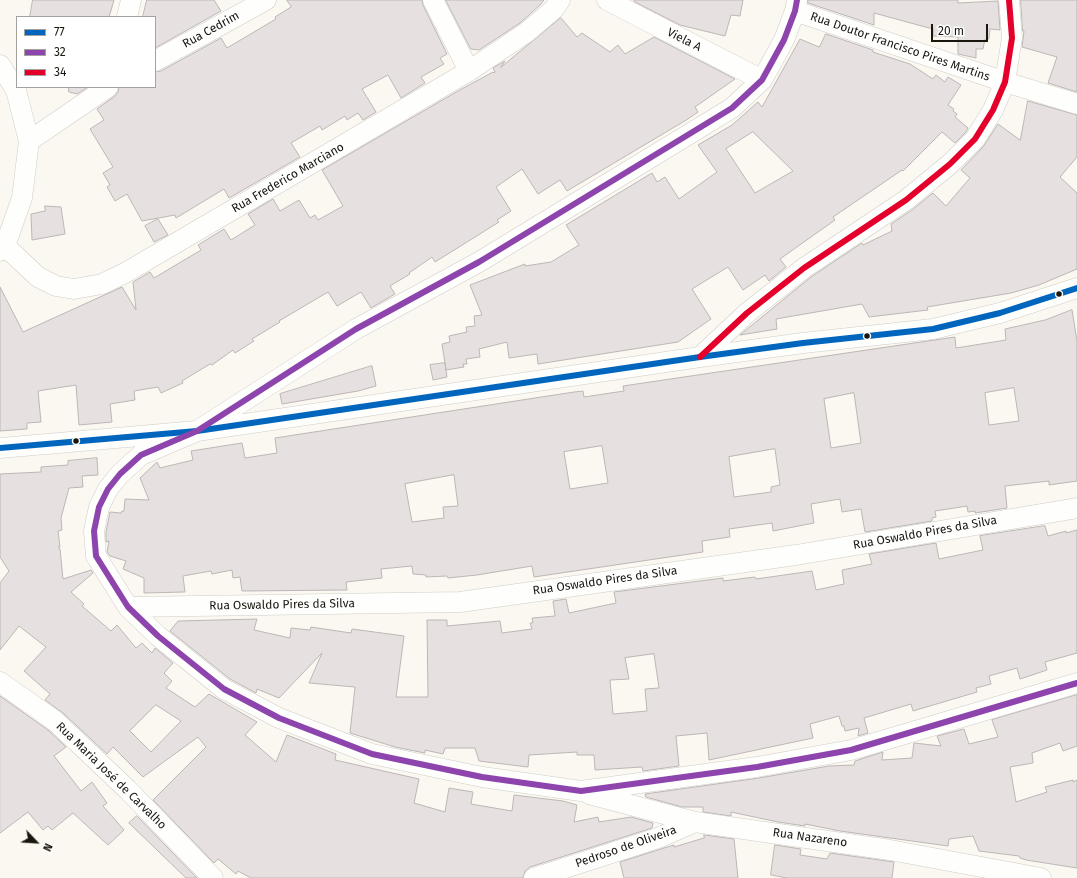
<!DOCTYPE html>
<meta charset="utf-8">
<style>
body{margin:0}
#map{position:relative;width:1077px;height:878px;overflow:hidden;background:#faf8f0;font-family:"Fira Sans",sans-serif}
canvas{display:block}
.legend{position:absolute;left:16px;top:16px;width:140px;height:72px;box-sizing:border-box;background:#fff;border:1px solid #a3a29e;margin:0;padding:5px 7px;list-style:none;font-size:12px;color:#18160d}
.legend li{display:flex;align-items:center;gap:8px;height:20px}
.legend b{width:20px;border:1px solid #a3a29e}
.north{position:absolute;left:16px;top:822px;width:40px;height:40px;-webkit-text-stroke:3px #fff;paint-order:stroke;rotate:115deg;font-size:11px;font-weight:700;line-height:16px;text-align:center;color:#18160d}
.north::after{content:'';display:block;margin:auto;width:14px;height:18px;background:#18160d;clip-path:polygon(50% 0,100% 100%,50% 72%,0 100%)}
.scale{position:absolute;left:931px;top:24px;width:57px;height:18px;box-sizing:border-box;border:2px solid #18160d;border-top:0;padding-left:5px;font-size:12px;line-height:14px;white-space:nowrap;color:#18160d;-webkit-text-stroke:3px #fff;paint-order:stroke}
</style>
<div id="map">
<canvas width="1077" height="878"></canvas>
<ul class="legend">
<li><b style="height:5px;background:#0065bd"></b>77</li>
<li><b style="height:5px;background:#8e44ad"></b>32</li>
<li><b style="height:5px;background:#e4002b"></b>34</li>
</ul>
<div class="north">N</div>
<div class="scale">20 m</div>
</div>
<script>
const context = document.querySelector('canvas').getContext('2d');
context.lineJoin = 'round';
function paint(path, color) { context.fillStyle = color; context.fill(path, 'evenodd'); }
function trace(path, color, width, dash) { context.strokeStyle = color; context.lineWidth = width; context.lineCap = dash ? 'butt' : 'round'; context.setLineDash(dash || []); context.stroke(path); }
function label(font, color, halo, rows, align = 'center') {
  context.font = font + ' "Fira Sans",sans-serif'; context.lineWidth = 3; context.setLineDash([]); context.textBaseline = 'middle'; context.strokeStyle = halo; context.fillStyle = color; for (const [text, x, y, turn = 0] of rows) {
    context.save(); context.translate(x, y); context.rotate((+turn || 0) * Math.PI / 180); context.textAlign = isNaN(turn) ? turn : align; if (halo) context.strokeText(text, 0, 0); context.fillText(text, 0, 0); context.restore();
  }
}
const building = new Path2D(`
 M33 0H114L109 17H30Z
 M147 0H214L221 11 155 48V17H143Z
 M287 0H422L423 5 447 54 440 58 444 64 421 77 425 83 401 98 388 75 362 89 376 112 363 120 358 113 347 120 345 116 322 130 320 126 291 143 300 157 229 198 224 189 176 218 175 215 142 221 127 194 115 201 107 187 110 185 103 173 113 167 90 129 104 120 97 109 115 96 118 92 119 87H155V72L161 71 221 38 227 48 276 19 275 17 291 7Z
 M446 0H544L540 5 520 23 479 50 471 49Z
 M634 0H743L740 16 731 15 725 36 680 25 635 2Z
 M808 0H958V3L998 1 1000 30 990 29 989 39H985L983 49H976V58L958 54V37L933 36V28H929L874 13V25L808 3Z
 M1021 0H1077V92L1048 83 1057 57 1022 47 1024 31H1023Z
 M561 18 577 37 582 33 610 52 618 45 625 54 654 37 735 79 695 107 698 112 688 119 567 191 560 180 538 194 522 169 496 187 511 211 497 220 499 222 435 262 432 257 409 273 410 274 390 286 395 294 371 308 361 292 337 306 328 292 279 321 280 322 252 339 254 341 235 353 233 350 212 365 210 364 182 381 183 383 161 393 158 387 134 391 135 400 110 404 112 422 79 425 76 385 38 391 41 422 27 423V429L0 431V287L23 332 122 287 136 310 133 282 150 272 154 278 201 250 198 245 224 229 231 240 255 225 248 214 273 199 280 211 299 200 310 218 315 215 318 220 343 206 322 170 458 91 493 72 494 73 495 72 493 68 505 61 501 67Z
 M826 34 873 50V52L910 64 933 79 936 75 945 82 948 77 961 85 948 105 954 109 953 111 957 114 955 117 968 128 966 132 955 143 942 132 903 171 902 170 833 217 835 220 780 259 786 267 769 281 765 275 743 290 728 267 692 289 711 319 678 342 538 364 537 354 509 358 507 342 479 349 480 357 466 359 467 364H463L464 367 446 370 442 344 450 342 449 336 467 332 466 327 475 326 474 316 482 315 470 285 525 264V266L551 262 579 245 566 225 652 173 657 182 665 177 679 199 717 172 698 145 732 125 758 102 762 107 800 39 819 47ZM753 132 793 171 755 193 726 149Z
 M69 87H88L77 94 69 92Z
 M1028 101 1077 115V157L1060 177 1077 193V269L1039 285 1011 293 927 307 928 310 869 317 862 304 776 319 777 329 740 335 811 277 862 243 863 245 892 231 891 224 912 210 933 193 946 206 970 178 961 170 983 147 998 124 1020 140Z
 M45 206 61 207 65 234 32 240 31 214 45 211Z
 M158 219 168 235 154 242 145 226Z
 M1072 310 1077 341V481L1049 485V481L1005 486 1007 508 975 513V511L968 512 967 506 935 511 936 517 932 518V521L865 532 861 509 842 512 840 499 811 504 814 523 773 531 772 523 729 529 730 537 702 541 703 552 534 577 532 566 477 575 448 578 447 576 426 577V575L413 574 412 566 381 569 382 578 346 582 347 590 242 591 240 577 233 578 232 570 212 574 211 571 183 576 185 592 144 593V578L123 569 126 561 110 556 107 552 109 541 106 542V532L110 512 121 513 122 511H124L125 499 149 500 140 478 157 462 160 468 193 460 191 451 242 443 245 458 277 453 275 438 574 392 583 391 584 397 624 391 623 386 955 337 956 348 1006 340 1005 329 1045 320ZM1014 388 1019 421 989 425 985 393ZM854 393 861 443 831 448 824 399ZM602 446 608 483 570 489 564 452ZM775 449 780 485 771 487V492L734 497 729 457ZM454 475 458 506 443 507 444 518 412 522 405 484Z
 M445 363 447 377 433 380 430 365Z
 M372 366 376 386 358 391 282 404 280 394Z
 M97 458 98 475 82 476 83 487 69 488 61 518 62 530 58 531 60 547H58L60 549 63 579 91 570 93 573 71 592 84 604 82 606 111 631 117 625 136 648 142 643 152 653 155 648 173 663 164 673 172 681 166 688 195 707 209 694 257 722 245 735 276 762 287 735 336 754 335 760 419 779 414 803 445 812 449 788 473 792 471 804 512 811 514 795 563 801 577 805 574 822 598 817 599 822 631 817 653 823 652 828 530 867 525 871 523 878H251L238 871 236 874 218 859 214 863 153 800 206 747 198 737 143 777 113 747 107 754 63 713 45 700 50 694 24 671 46 647 19 626 0 650V583L9 571 0 557V474L41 472V467L68 465V461ZM156 705 181 721 151 752 130 731Z
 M1045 526 1048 536 1066 531V533L1077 530V653L1045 662 1047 670 1020 679 1017 668 989 676 991 684 976 688 977 692 913 711 911 704 864 718 868 733 858 736 859 728 845 731 844 726H842L839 716 810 724 813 738 709 760 707 733 676 736 679 766 643 771 642 767 595 770 594 755H577V752L529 755 528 767 479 761 475 748H445L443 754 425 750V753L395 747 350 733 355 687 309 683 322 653 279 698 257 689 256 693 230 679 170 631 178 621 257 619 254 630 290 638 291 628 310 630 311 627 351 633 352 629 404 636 396 697H428L427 620H447V626L500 621 502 633 532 629 530 623H533L532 618 555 616 553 601 566 599 569 613 616 603 614 592 723 578V581L755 577 756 579 812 571 816 590 844 584 842 570 872 564 869 554 936 543 939 559 983 550 980 536ZM654 654 659 688 645 689 647 711 613 714 610 680 629 679 625 658Z
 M1077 695V746L1063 751 1060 743 1032 753 1033 763 1010 767 1016 802 1047 792 1045 787 1073 780V782L1077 780V868L1026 860 1020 858 1019 856 979 851 973 836 949 839 948 846 840 831 805 824V826L778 822 731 812V816L703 812V807H682L646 797 645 794 759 778 829 766 854 765 855 761 883 752 882 760 912 758 914 743 941 746 937 736 964 729 969 744 998 737 992 720Z
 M0 696 48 730 66 747 54 756 81 791 92 782 107 803 103 806 124 830 108 845 73 813 52 830 48 826 43 830 28 812 0 833Z
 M137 816 197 878H186L129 823Z
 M704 835 734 839 738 878H624L620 862 664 848 674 845V847L704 838Z
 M775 845 801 849 800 855 827 859 830 853 894 862 892 878H787L771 875Z`);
paint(building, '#e6e0e0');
trace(building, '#bcb7b6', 1);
const minor = new Path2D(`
 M433 0 469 71
 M607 0 762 80
 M797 0 795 11 784 40 762 80 732 108 479 262 356 329 197 431 141 455 120 474 108 489 99 507 94 531 96 556 128 607 158 636 224 689 279 718 372 754 482 777 581 791 757 767 851 750 1077 683
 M795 11 1005 82 1077 104
 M127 17 131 0
 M155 61 266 0
 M0 65 16 90 29 141 22 198 5 246 0 251
 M29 141 108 87
 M5 246 38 277 56 286 74 289 102 284 125 273 469 71 527 32 554 9 560 0
 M700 357 747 313 804 268 906 200 950 164 975 139 993 110 1005 82 1012 38 1009 0
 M0 448 197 431 700 357 803 343 933 329 1000 313 1077 288
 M128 607 460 602 796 555 1077 508
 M0 682 55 721 128 790 213 878
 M589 794 695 822 890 850 1041 878
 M534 878 658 838 695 822`);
trace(minor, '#cfcdc5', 21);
trace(minor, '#fefefd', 20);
trace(new Path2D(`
 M0 448 197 431 700 357 803 343 933 329 1000 313 1077 288`), '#0065bd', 6);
trace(new Path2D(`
 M797 0 795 11 784 40 762 80 732 108 479 262 356 329 197 431 141 455 120 474 108 489 99 507 94 531 96 556 128 607 158 636 224 689 279 718 372 754 482 777 581 791 757 767 851 750 1077 683`), '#8e44ad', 6);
trace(new Path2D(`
 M700 357 747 313 804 268 906 200 950 164 975 139 993 110 1005 82 1012 38 1009 0`), '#e4002b', 6);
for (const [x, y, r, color] of [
 [1059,294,3.5,"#18160d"],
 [867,336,3.5,"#18160d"],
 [76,441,3.5,"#18160d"]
]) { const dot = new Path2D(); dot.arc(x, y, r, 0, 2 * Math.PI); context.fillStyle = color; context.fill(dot); trace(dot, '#fff', 1.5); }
label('12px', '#18160d', '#fff', [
 ["Rua Cedrim",211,30,-29],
 ["Viela A",684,40,27],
 ["Rua Doutor Francisco Pires Martins",900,47,19],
 ["Rua Frederico Marciano",288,178,-30],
 ["Rua Oswaldo Pires da Silva",925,533,-10],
 ["Rua Oswaldo Pires da Silva",605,581,-8],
 ["Rua Oswaldo Pires da Silva",282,605,-1],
 ["Rua Maria José de Carvalho",111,776,44],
 ["Rua Nazareno",810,838,8],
 ["Pedroso de Oliveira",626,847,-19]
]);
</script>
